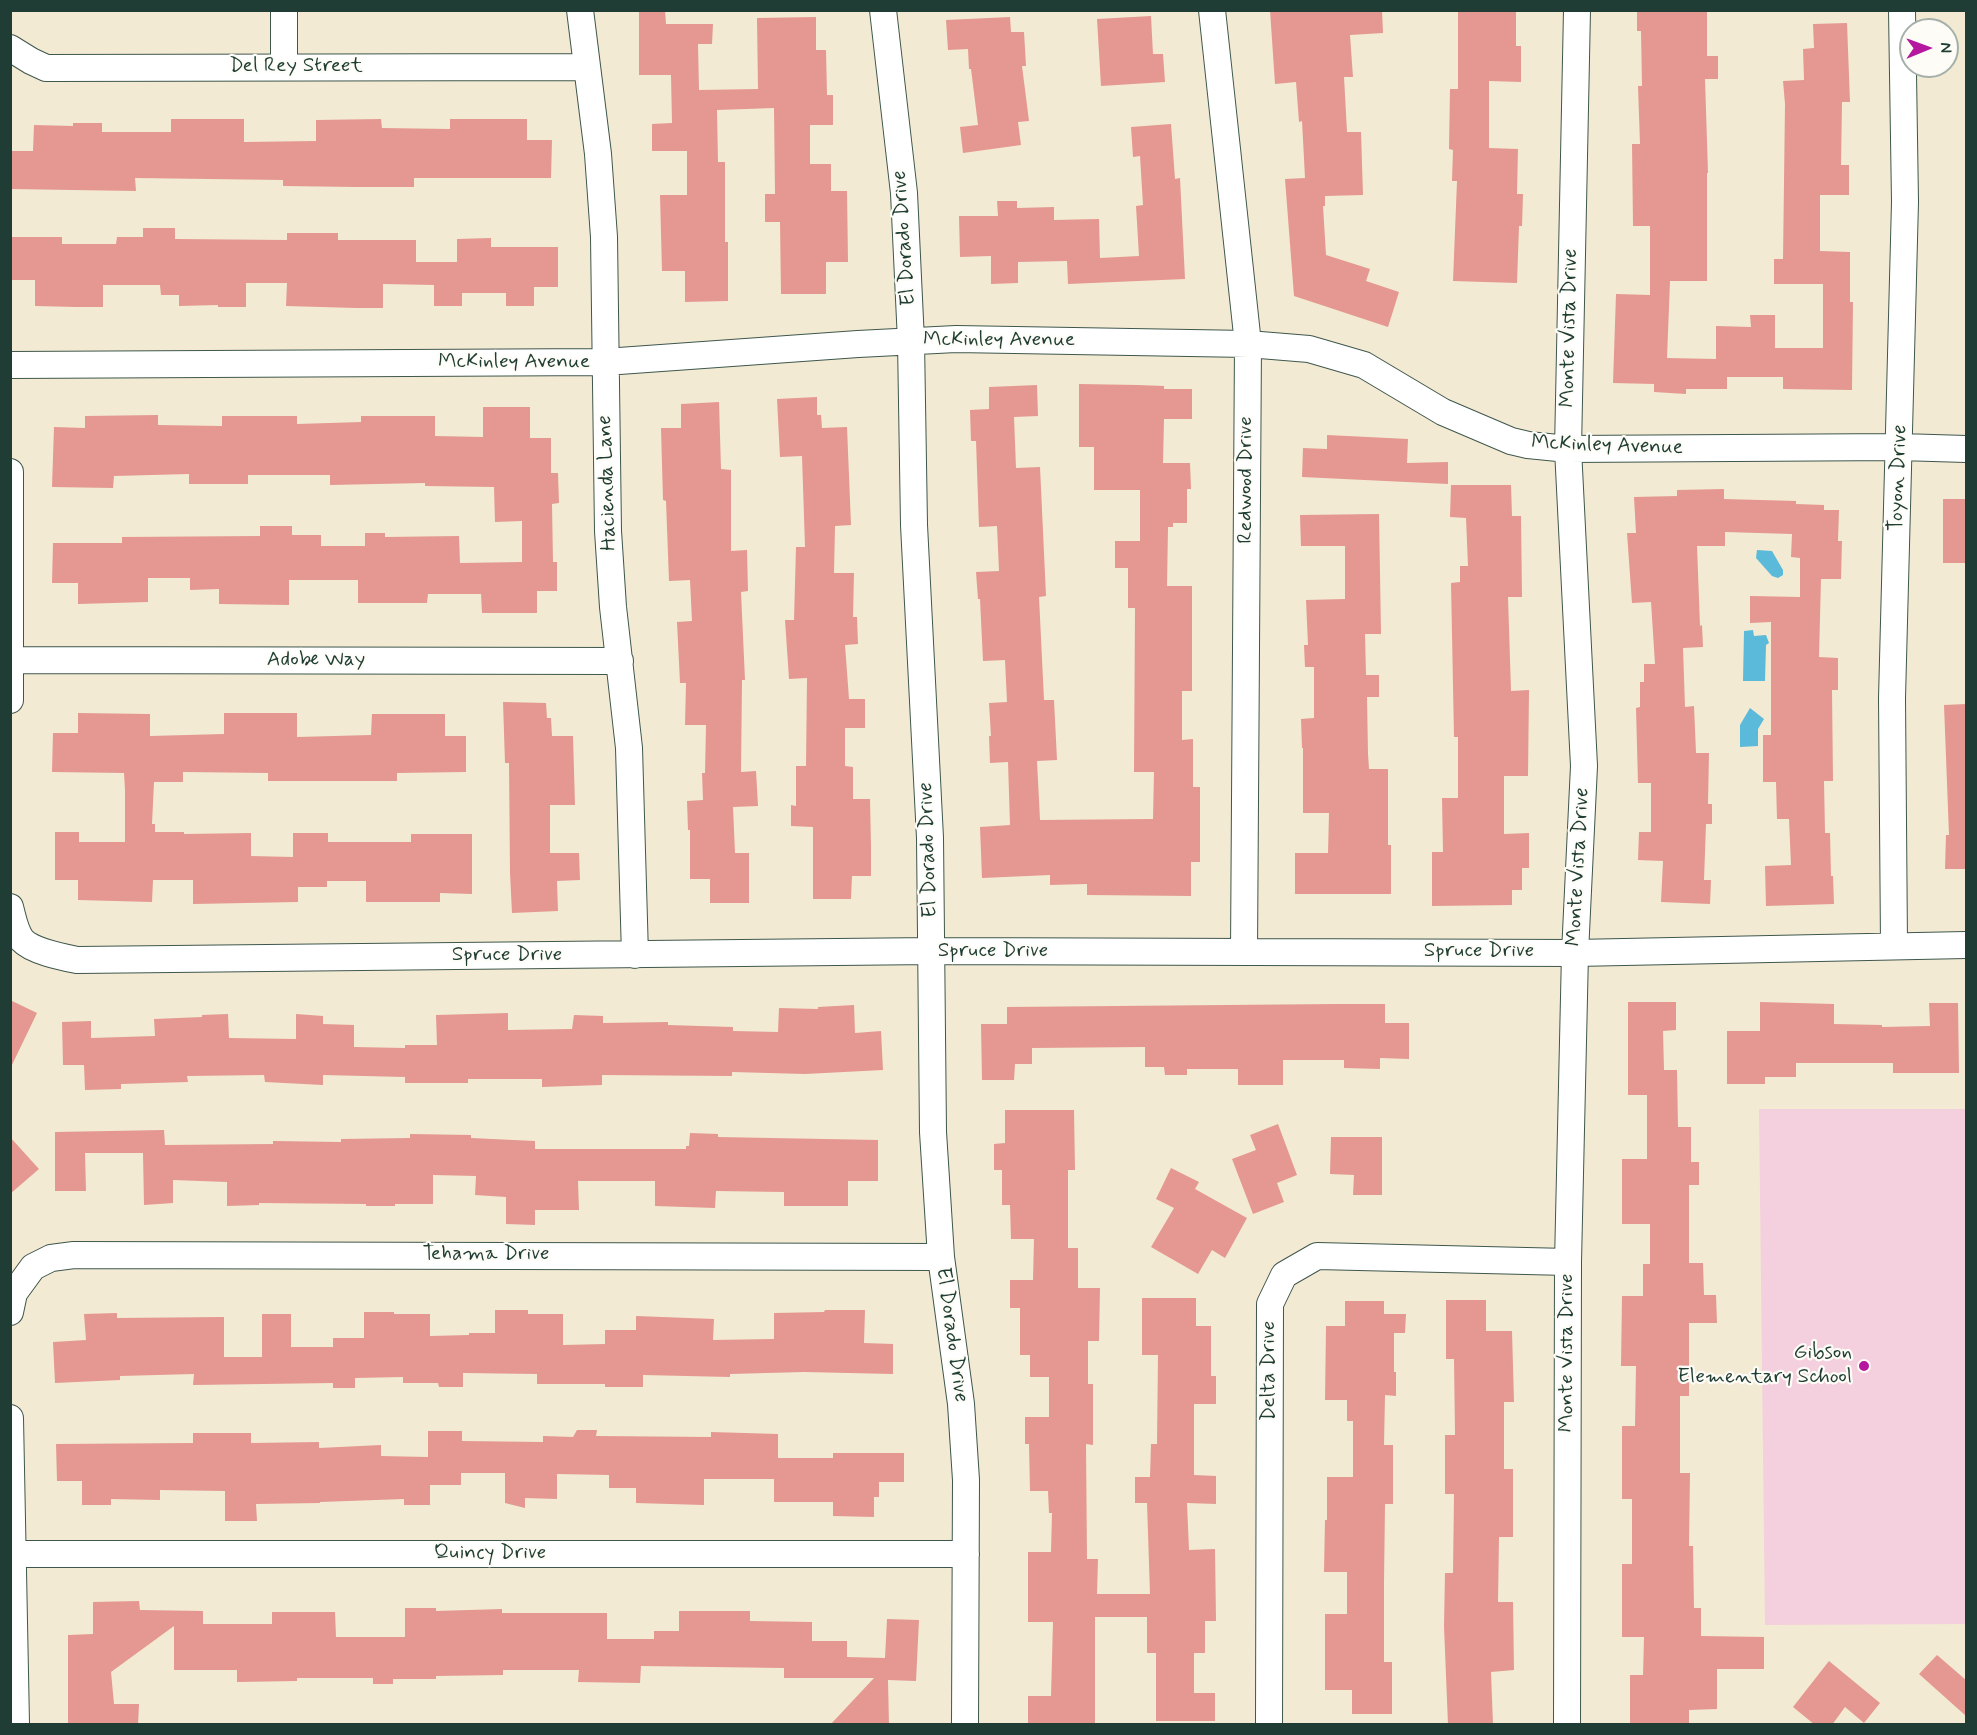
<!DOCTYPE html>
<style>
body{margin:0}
#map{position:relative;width:1977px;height:1735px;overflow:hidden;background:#f3ead3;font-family:Mynerve,sans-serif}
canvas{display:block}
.frame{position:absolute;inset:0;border:12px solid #1f3d34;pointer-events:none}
.north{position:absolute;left:1899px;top:18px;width:60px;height:60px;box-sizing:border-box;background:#fdfcf7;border:2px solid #a4b0a9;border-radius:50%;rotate:89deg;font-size:16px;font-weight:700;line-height:24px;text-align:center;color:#1f3d34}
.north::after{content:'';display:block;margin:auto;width:21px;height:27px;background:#b5179e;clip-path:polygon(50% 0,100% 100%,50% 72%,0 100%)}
</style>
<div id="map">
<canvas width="1977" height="1735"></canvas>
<div class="frame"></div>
<div class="north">N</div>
</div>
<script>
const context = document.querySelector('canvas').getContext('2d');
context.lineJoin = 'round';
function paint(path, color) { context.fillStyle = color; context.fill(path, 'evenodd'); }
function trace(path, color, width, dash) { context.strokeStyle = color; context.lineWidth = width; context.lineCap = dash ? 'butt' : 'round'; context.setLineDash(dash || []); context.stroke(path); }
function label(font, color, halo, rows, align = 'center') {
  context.font = font + ' Mynerve,sans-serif'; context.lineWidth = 4.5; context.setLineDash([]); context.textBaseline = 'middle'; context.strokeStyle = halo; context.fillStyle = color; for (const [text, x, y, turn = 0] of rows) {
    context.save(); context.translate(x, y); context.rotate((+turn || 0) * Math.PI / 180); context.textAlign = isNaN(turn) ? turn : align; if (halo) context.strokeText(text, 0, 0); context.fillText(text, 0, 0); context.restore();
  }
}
paint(new Path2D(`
 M1759 1109H1966V1624L1765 1625Z`), '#f4cfdd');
paint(new Path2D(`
 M1757 550 1772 551 1783 570V575L1778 578 1772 576 1756 558Z
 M1753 630 1754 636 1766 635 1769 643 1766 645 1765 681H1743L1744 631Z
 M1750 708 1764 719 1758 729V746L1740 747V725Z`), '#5bb9da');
paint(new Path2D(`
 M639 10H665L666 24H713L712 44H698L699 90 758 89 757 18 816 17V50H826L827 95H833V125H810V164H831V191H847L848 262H826V294H781L780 222H765V194H775L774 108 717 110 718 162H725V242H728V301L685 302V271H662L660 195H687V151H652V124L672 123 671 75H639Z
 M1270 10H1382L1383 33 1350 35 1353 77H1344L1347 132H1361L1363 195 1325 196V206H1323L1326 255 1370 269 1366 281 1399 292 1388 327 1294 296 1285 179 1305 178 1302 121 1299 122 1296 82 1275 84Z
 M1458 10H1516V46H1521V82L1489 81V148L1518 149 1517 194H1523L1522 226H1519L1517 283 1453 281 1457 181H1452L1453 150 1449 149 1450 89H1458Z
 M1637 10H1707V56H1718V79H1705L1708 173H1707V281H1670L1667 358 1716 359V326L1751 327 1750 315H1775V348H1823V284H1774V259H1783L1785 104 1783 81 1804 80 1803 49 1814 48 1813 24 1847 23 1850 102H1842L1841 165H1849V195H1820V251L1850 252V302H1853L1852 390 1783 389V377H1727V389H1686V394L1654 392V384L1613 383 1616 294 1650 295V226H1633L1632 144H1640L1638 86H1642L1641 31H1637Z
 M1151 16 1153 54H1163L1165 82 1101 86 1097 19Z
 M1010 17 1011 32H1024L1026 66H1022L1029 121 1018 122 1021 145 963 153 960 127 978 125 971 69H969L968 49 948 50 946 20Z
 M171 119H244V142L316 141V120L381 119 382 128 450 129V119H527V140H552L551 178H414V187H356L283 186V180L135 178 136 191 10 189V151H33L34 125 73 126V123H102V132H171Z
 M1171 124 1175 179 1180 178 1185 279 1068 284 1067 261 1018 262V283L991 284V256L960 257 959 216H998L997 201H1017V208L1054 207V220L1099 219 1100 258 1139 256 1136 206 1143 205 1140 156 1133 157 1131 127Z
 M143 228H175V239L287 240V233H338V240H416V262H457V239L491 238V247H558V287H534V306H506V293H462V306H434V285L383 284V308H356L286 306 287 283H246V307H218V305L179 306V295H161L160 285H103V307H76L35 306V280H10V237H62V244H116L117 237H143Z
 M1079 384 1138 385 1164 386V389H1192V419H1164L1163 463H1190L1191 489H1187V523H1173V527H1168L1167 586H1192V691H1182V740L1193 739V787H1200V862H1191V896L1087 895V884L1050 885V875L982 878 980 827 1010 825 1008 762 990 763 989 736H991L989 703 1007 702 1005 660 983 661 980 599H978L976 572 999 571 997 526 979 527 976 441H971L970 410 989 409V387L1037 385 1038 416 1014 417 1016 468 1040 467 1046 596 1039 597 1044 700H1054L1057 760 1037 761 1040 820 1153 819 1154 772H1134L1135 608H1128V568H1115V541H1140V490H1094V447H1079Z
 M817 397V415H821L822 428 847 427 851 525 835 526 834 573H854L853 617H857L858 644 845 645 849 699H865V728H845V766L853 767V799H870L871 847V876H852L851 899H813V827L791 826V805L796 806V766H806L807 678 789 679 785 620H794L796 547H805L802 456 780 457 777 399Z
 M719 402 721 469 731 470V551L747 550 748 591 741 592 745 680H742L741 772 756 771 758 806 733 807 735 853H749V903H710V879H690V830H688L687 801 703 800 702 773H705L706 725H685L686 683H680L677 622 692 621 690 580 669 581 666 501 663 500 661 428H681V404Z
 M483 407H530V438H551V473H558L559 503 552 504 553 562H557V591H537V613H482L481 594H428L427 603H358V580H289V605L219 604V589L190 590V578H148V602L78 604V583H52L53 543H122V537L260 536V526H292V535H321V546H365V533H385V537L459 536 460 563 522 562V521L495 522 494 487 425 486V483L330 485V475H248V484H189V474L114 476 113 488 52 487 54 427 85 428V416L158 415V425L222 426V416H297V424L361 422V416H435V436L483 437Z
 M1327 435 1408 439 1407 463 1448 462V484L1302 477 1303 448 1327 449Z
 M1451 485H1511L1512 516H1521L1522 597H1508L1511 691 1529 690 1528 776H1504V834L1529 833V868H1522V890H1512V905L1432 906V852H1443L1442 798H1458V737H1454L1451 583 1460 582V566H1468L1466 518 1450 517Z
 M1724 489V499L1796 501V504L1824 505V510H1839L1838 541H1842L1841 579H1821L1819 657 1838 658V690H1832L1833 781H1824L1825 833H1830L1831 876H1833L1834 904 1766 906 1765 866 1791 865 1789 819H1777L1776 782H1763V735H1771V622L1750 623V596L1800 597V558L1791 557 1792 534 1725 532V546H1697L1700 626 1702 625 1703 647 1683 648 1685 707 1694 706 1696 753H1709L1708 804H1712V824H1706L1704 880H1711L1710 904 1661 902 1663 861 1638 860 1639 832H1651V783H1638L1636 708 1640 707V682H1644V664H1655L1651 602 1632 603 1627 533H1636L1634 497 1677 496V490Z
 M1943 499H1966V563H1943Z
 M1379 514 1381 634H1365L1366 675H1379V697H1367L1368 754 1369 769H1388V845H1391V894H1295V853H1328L1329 813H1303V748H1302L1301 719 1314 718V667H1305L1304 645H1308L1306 600 1345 599V546H1301L1300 515Z
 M503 702 546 703 547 718H551L552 736H573L575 805H550V853H579L580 880 557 881 558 911 512 913 510 873 509 763H505Z
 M1966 704V869H1945L1946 835H1949L1944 705Z
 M78 713 150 714V736L224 734V713H297V737L371 735 372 714H445V736H466V772L397 773V781H268V773L183 772V782H154L152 824H155V832H184V834L251 833V856L293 857V833H328V842H411V834H472V894L440 893V902H366V881H327V887H298V902L193 904V880H153L152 902 78 900V880H55V832H79V842H125V790L124 773 52 772 53 733H78Z
 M10 1000 37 1013 10 1069Z
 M1628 1002H1676V1030L1663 1031 1664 1070H1677L1678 1127H1691V1162H1699V1185H1689V1263H1703L1704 1295H1716L1717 1323H1689V1396H1680V1473H1690L1689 1546H1693L1694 1608H1701V1636L1764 1637V1669H1717V1709L1689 1710V1725H1630V1675H1643L1644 1637H1622V1564H1632V1499H1622V1426H1635L1636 1366H1621L1622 1296H1643V1264H1650V1224H1622V1159H1647V1095H1628Z
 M1760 1002 1834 1004V1024L1882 1025V1027L1930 1026 1929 1003H1958L1959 1073H1893V1063H1796V1077H1765V1084H1727V1031H1760Z
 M1336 1004H1385V1023H1409V1059L1380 1058V1069L1344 1068V1060H1283V1085H1238V1069H1187V1075H1165L1164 1067H1145V1047L1032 1048V1064H1015L1014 1080H982L981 1024H1007V1007Z
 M854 1005 855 1033 881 1031 883 1070 805 1074 732 1072V1076L602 1075V1085L542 1087V1079H468V1083H405V1077L323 1075V1085L265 1082 264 1075 187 1076 188 1082 121 1084V1089L85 1090 84 1065H63L62 1022 91 1021V1038L155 1036 154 1019 202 1017V1015L228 1014 229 1038 296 1039V1014L323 1016V1024L354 1025V1047L405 1048V1045H437L436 1015 508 1013V1030L572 1029 574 1015 603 1016V1023L668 1022V1025L733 1027V1031L778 1032 779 1008 818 1009V1007Z
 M1005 1110H1074L1075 1170H1068V1248H1078V1288H1100L1099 1341H1088V1384H1093V1445L1086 1444 1087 1559H1098L1097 1594H1150L1147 1503H1135V1477H1150L1151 1444H1157L1158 1355H1142V1298H1196V1326H1211V1376H1216V1404H1194V1475L1216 1476V1504L1187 1503 1189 1550 1215 1549 1216 1621H1205V1653H1194V1693H1215V1721H1156V1653H1147V1617H1095V1724L1028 1723V1696H1051L1053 1622H1028V1552H1051L1052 1513H1049L1048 1491H1030L1029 1444H1025V1417H1049V1377H1030V1355H1020V1308H1010V1280H1033L1034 1239H1011L1010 1205H1002V1170H994V1144L1005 1143Z
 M1278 1124 1297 1175 1277 1183 1284 1202 1253 1214 1232 1159 1256 1150 1250 1135Z
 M164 1130 165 1145 273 1144V1141L341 1142V1139L410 1138V1134L471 1135V1138L535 1141V1149H686V1146H689L690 1133 718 1134V1137L878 1140V1181H848V1206H784V1192L716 1191 715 1208 655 1206V1181H578L579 1210H535V1225L506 1224V1197L475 1195 476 1176 433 1175V1204H395V1206H366V1204L259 1203V1205L227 1206V1182L173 1180V1203L144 1205 143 1153H85L86 1191H55V1132Z
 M10 1137 39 1169 10 1194Z
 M1331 1137H1382V1195H1353L1354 1175 1330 1174Z
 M1171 1168 1199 1182 1195 1189 1247 1218 1225 1258 1212 1250 1198 1274 1151 1247 1174 1208 1156 1199Z
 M1446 1300H1486V1331H1512L1514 1402H1504V1469H1513V1537H1499L1498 1602H1513L1514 1670 1491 1672 1493 1725H1448L1444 1626 1445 1573H1453L1454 1494H1445V1435H1455L1454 1359H1446Z
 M1345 1301H1384V1314H1406L1405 1333H1394V1372H1396V1396L1385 1395 1384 1445H1393V1504H1385L1384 1582V1662H1392V1714H1352V1690H1325V1614H1347V1572H1324L1325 1520H1327V1477H1353V1421H1347V1400H1325L1326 1326H1345Z
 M495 1310H528V1314H563V1345L605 1344V1330H636V1316L714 1319 713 1340 774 1339V1313L824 1312 825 1310H865L864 1343 893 1344V1374L804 1372 730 1374V1377L643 1375V1387H605V1384H537V1374L463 1373V1387H439L438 1383H403V1377L355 1378V1388H333V1383L193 1385 194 1374 120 1376V1380L55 1383 53 1342 86 1340 84 1314 117 1313V1318L224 1317V1357H262V1314H291V1347H333V1338H364V1312H394V1314H430V1336L469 1335V1333H495Z
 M577 1430H597L596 1436 711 1437V1432L778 1434V1458H833V1453H904V1482H879V1497H874V1517L833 1516V1502H774V1479H704V1505L636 1503V1488H609V1475L557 1474V1499L525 1498V1508L505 1503V1473H461V1485H430V1505H404V1499L320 1502V1503L256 1504 257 1521H225V1491L160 1490V1500L111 1499V1505H82V1481H57L56 1444 193 1443V1433H251V1443L319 1442V1448L381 1445V1456L428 1457V1431H462V1441L543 1442V1436L573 1437Z
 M139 1601 140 1610 203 1611V1624H272V1612H335L336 1637H405V1608H436V1611L502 1609V1613H607V1639H654V1631H679V1611H750V1621L812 1622V1641H847V1657L885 1658 887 1619 919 1620 916 1681 888 1680 889 1725H830L874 1678H784V1668L641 1666 640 1683 578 1682 579 1670H503V1675L436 1676V1679H393V1684H373V1678H297V1681L237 1682V1670H174V1626L111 1672 114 1704H139L138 1725H68V1635L93 1634V1602Z
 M1937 1655 1966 1680V1716L1919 1674Z
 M1829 1661 1880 1703 1864 1723 1845 1707 1832 1725H1815L1793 1707Z`), '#e49891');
const street = new Path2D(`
 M580 10 598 154 604 237 608 531 613 607 629 748 635 955
 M883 10 904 193 911 341 914 525 930 838 933 1132 941 1257 961 1404 966 1480 965 1724
 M1212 10 1248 344 1244 952
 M10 48 31 61 46 68 586 67
 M284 67V10
 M10 365 605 362 858 344 956 339 1248 344 1309 349 1364 365 1443 412 1511 441 1528 445 1568 449 1900 447 1966 449
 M10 472V700
 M11 660 620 661
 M10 907C13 918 15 931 22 940 32 951 62 957 77 960L932 951 1575 953 1966 945
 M1894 945 1892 698 1905 202 1902 10
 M10 1312 14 1293 33 1267 51 1258 74 1255 941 1257
 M10 1418 16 1724
 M14 1554H966
 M1269 1724 1270 1304 1284 1275 1317 1256 1568 1262
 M1567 1724 1568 1262 1575 953 1584 766 1568 449 1577 10`);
trace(street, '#3f574c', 28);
trace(street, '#fff', 26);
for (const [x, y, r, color] of [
 [1864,1366,6,"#b5179e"]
]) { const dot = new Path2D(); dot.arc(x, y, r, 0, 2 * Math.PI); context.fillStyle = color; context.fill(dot); trace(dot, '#fdfcf7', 2); }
label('21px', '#1f3d34', '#fdfcf7', [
 ["Del Rey Street",296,67],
 ["El Dorado Drive",905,238,-94],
 ["Monte Vista Drive",1570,328,-89],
 ["McKinley Avenue",999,341],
 ["McKinley Avenue",514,363],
 ["McKinley Avenue",1607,446,2],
 ["Toyon Drive",1899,478,-88],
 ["Redwood Drive",1247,480,-90],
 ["Hacienda Lane",608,483,-92],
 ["Adobe Way",316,661],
 ["El Dorado Drive",929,850,-92],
 ["Monte Vista Drive",1579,867,-87],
 ["Spruce Drive",993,952],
 ["Spruce Drive",1479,952],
 ["Spruce Drive",507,956],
 ["Tehama Drive",486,1255],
 ["El Dorado Drive",951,1335,82],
 ["Monte Vista Drive",1568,1353,-90],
 ["Delta Drive",1270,1371,-90],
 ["Quincy Drive",490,1554]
]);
label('21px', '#1f3d34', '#fdfcf7', [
 ["Gibson",1852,1354],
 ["Elementary School",1852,1378]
], 'right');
</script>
